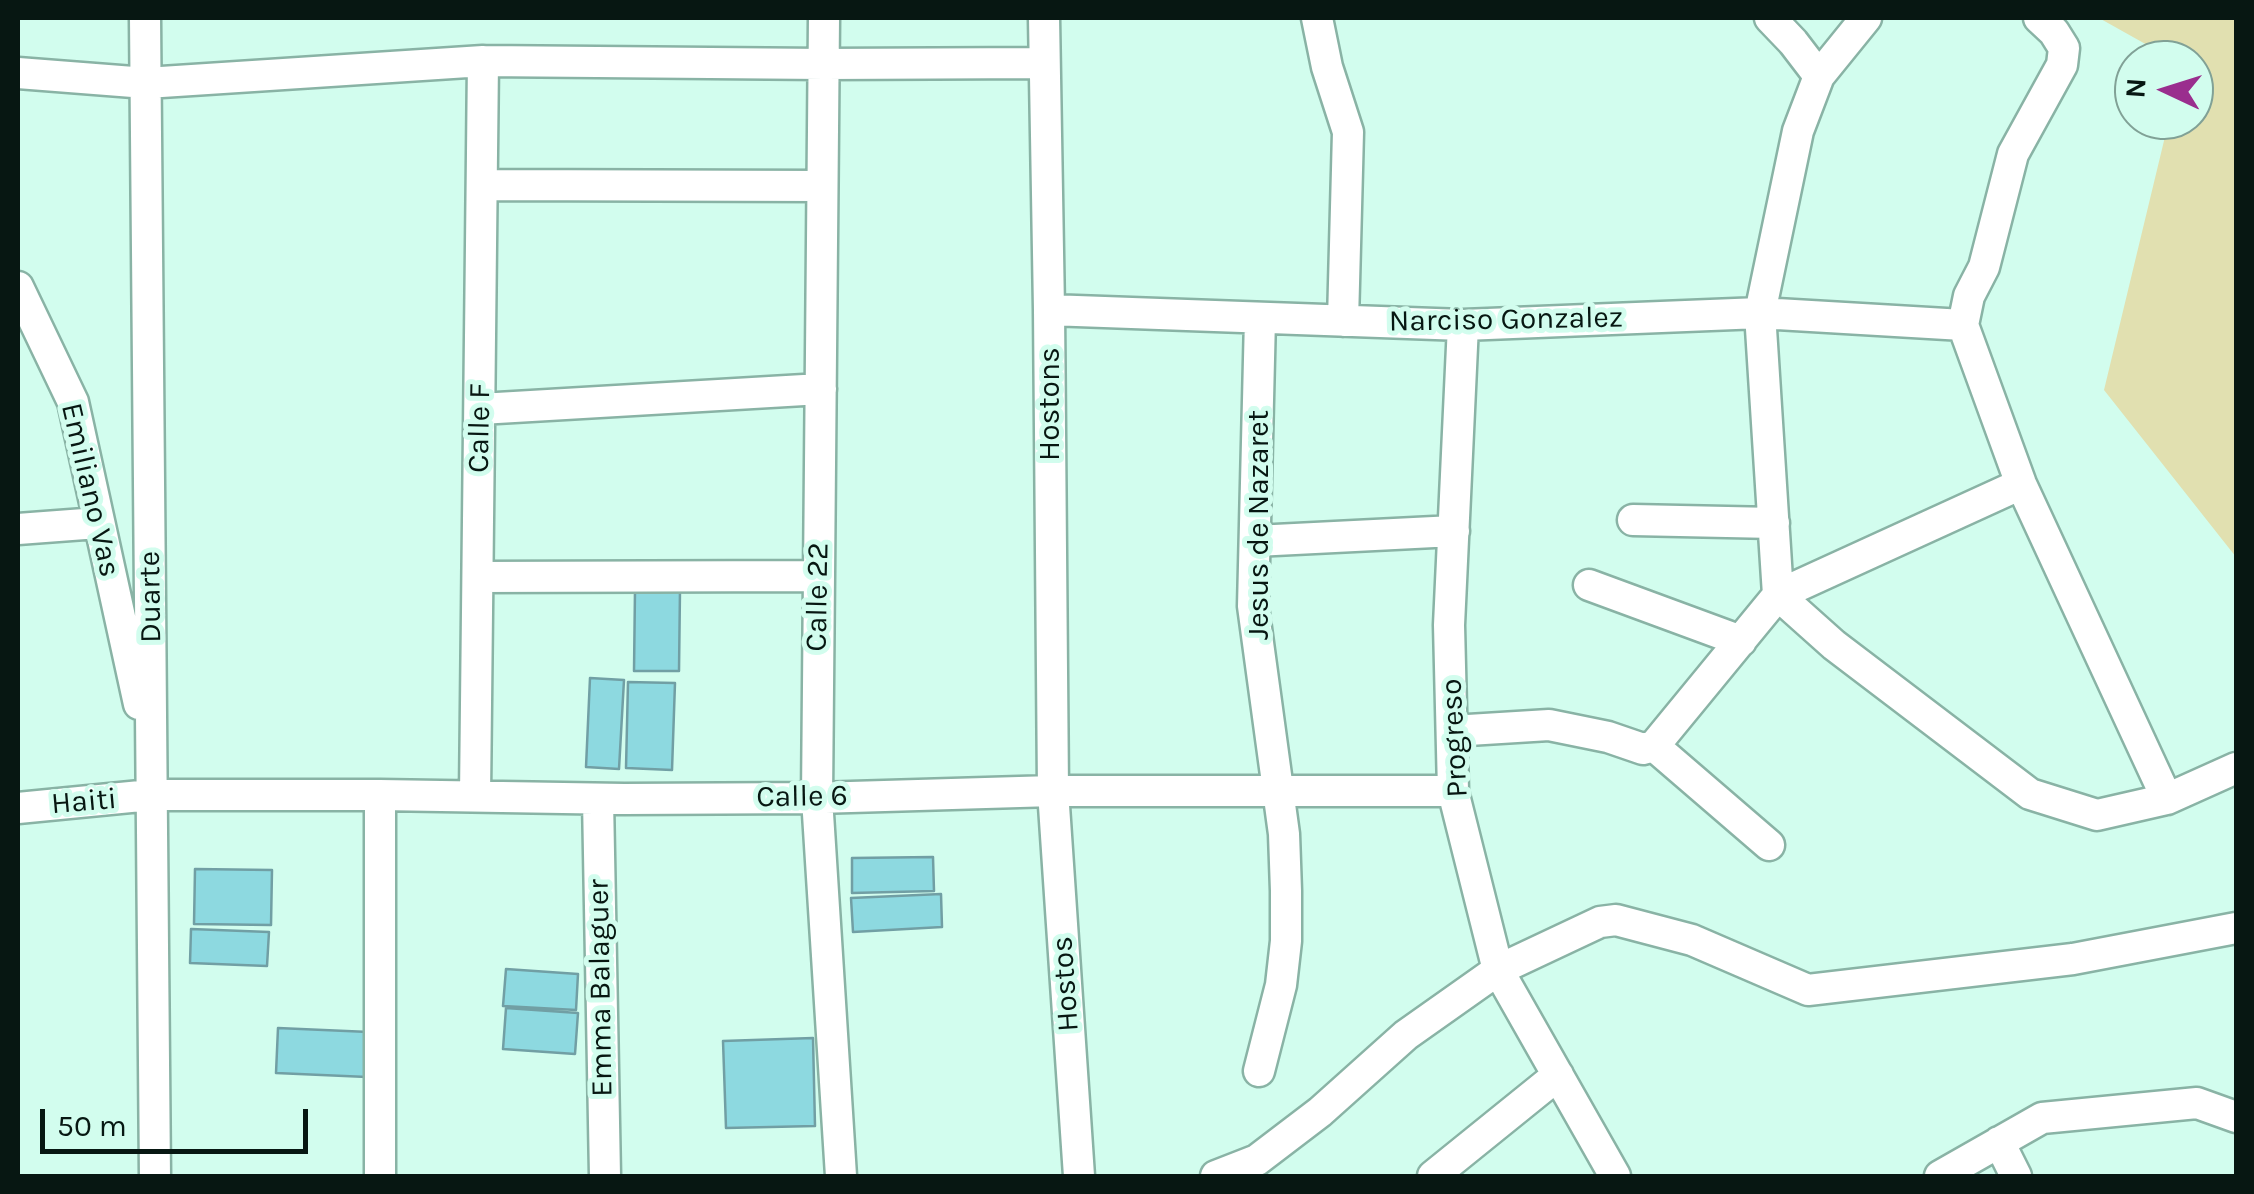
<!DOCTYPE html>
<style>
body{margin:0}
#map{position:relative;width:2254px;height:1194px;overflow:hidden;background:#d2fdee;font-family:Karla,sans-serif}
canvas{display:block}
.frame{position:absolute;inset:0;border:20px solid #071712;pointer-events:none}
.north{position:absolute;left:2114px;top:40px;width:100px;height:100px;box-sizing:border-box;background:#d2fdee;border:2px solid #81a196;border-radius:50%;rotate:274deg;font-size:28px;font-weight:700;line-height:40px;text-align:center;color:#071712}
.north::after{content:'';display:block;margin:auto;width:35px;height:45px;background:#9a2e8e;clip-path:polygon(50% 0,100% 100%,50% 72%,0 100%)}
.scale{position:absolute;left:40px;top:1109px;width:268px;height:45px;box-sizing:border-box;border:5px solid #071712;border-top:0;padding-left:12px;font-size:30px;line-height:35px;white-space:nowrap;color:#071712;-webkit-text-stroke:8px #d2fdee;paint-order:stroke}
</style>
<div id="map">
<canvas width="2254" height="1194"></canvas>
<div class="frame"></div>
<div class="north">N</div>
<div class="scale">50 m</div>
</div>
<script>
const context = document.querySelector('canvas').getContext('2d');
context.lineJoin = 'round';
function paint(path, color) { context.fillStyle = color; context.fill(path, 'evenodd'); }
function trace(path, color, width, dash) { context.strokeStyle = color; context.lineWidth = width; context.lineCap = dash ? 'butt' : 'round'; context.setLineDash(dash || []); context.stroke(path); }
function label(font, color, halo, rows, align = 'center') {
  context.font = font + ' Karla,sans-serif'; context.lineWidth = 10; context.setLineDash([]); context.textBaseline = 'middle'; context.strokeStyle = halo; context.fillStyle = color; for (const [text, x, y, turn = 0] of rows) {
    context.save(); context.translate(x, y); context.rotate((+turn || 0) * Math.PI / 180); context.textAlign = isNaN(turn) ? turn : align; if (halo) context.strokeText(text, 0, 0); context.fillText(text, 0, 0); context.restore();
  }
}
paint(new Path2D(`
 M2099 18H2236V557L2104 390 2169 120H2194V60H2174Z`), '#e1e0b0');
const building = new Path2D(`
 M635 590H680L679 671H634Z
 M590 678 624 680 619 769 586 767Z
 M628 682 675 683 672 770 626 768Z
 M933 857 934 891 852 893V858Z
 M195 869 272 870 271 925 194 924Z
 M941 894 942 927 853 932 851 898Z
 M191 929 269 932 267 966 190 963Z
 M506 969 578 974 576 1010 503 1006Z
 M506 1008 578 1013 575 1054 503 1049Z
 M278 1028 369 1032 367 1077 276 1073Z
 M813 1038 815 1126 726 1128 723 1041Z`);
paint(building, '#8dd9e0');
trace(building, '#719fa4', 2.5);
const street = new Path2D(`
 M145 18 155 1176
 M824 18 817 798 841 1176
 M1044 18 1049 310 1053 791 1079 1176
 M1317 18 1327 67 1348 132 1343 321
 M1770 18 1793 42 1819 76 1798 131 1760 313 1778 595 1834 645 2030 794 2097 815 2167 799 2236 768
 M2039 18 2054 32 2064 48 2062 65 2013 154 1984 267 1969 296 1963 325 2021 484 2167 799
 M18 73 146 83 483 61 824 64 1044 63
 M1819 76 1866 18
 M483 185 822 186
 M18 287 73 402 139 704
 M1049 310 1463 325 1760 313 1963 325
 M1463 325 1449 625 1453 791 1498 970 1615 1176
 M480 409 821 389
 M1633 520 1774 523
 M18 529 98 523
 M1255 541 1454 531
 M478 577 818 576
 M1589 585 1741 641
 M1452 731 1549 725 1608 737 1643 749 1654 746 1778 595 2021 484
 M1654 746 1769 845
 M380 795V1176
 M475 796 483 61
 M598 799 605 1176
 M18 808 151 795H380L624 799 817 798 1053 791H1453
 M1259 1071 1281 985 1286 941V891L1284 834 1253 606 1260 318
 M1999 1142 2016 1176
 M1216 1176 1257 1160 1320 1112 1406 1035 1498 970 1600 922 1616 920 1692 940 1808 990 2073 959 2236 928
 M1433 1176 1558 1075
 M1940 1176 2042 1118 2197 1103 2236 1117`);
trace(street, '#89b3a5', 35);
trace(street, '#fff', 30);
label('30px', '#071712', '#d2fdee', [
 ["Narciso Gonzalez",1506,320,-1],
 ["Hostons",1050,404,-90],
 ["Calle F",480,428,-89],
 ["Emiliano Vas",90,490,77],
 ["Jesus de Nazaret",1259,525,-90],
 ["Duarte",151,597,-91],
 ["Calle 22",818,597,-89],
 ["Progreso",1455,738,-93],
 ["Calle 6",802,797,-1],
 ["Haiti",84,802,-5],
 ["Hostos",1066,984,-94],
 ["Emma Balaguer",601,988,-91]
]);
</script>
